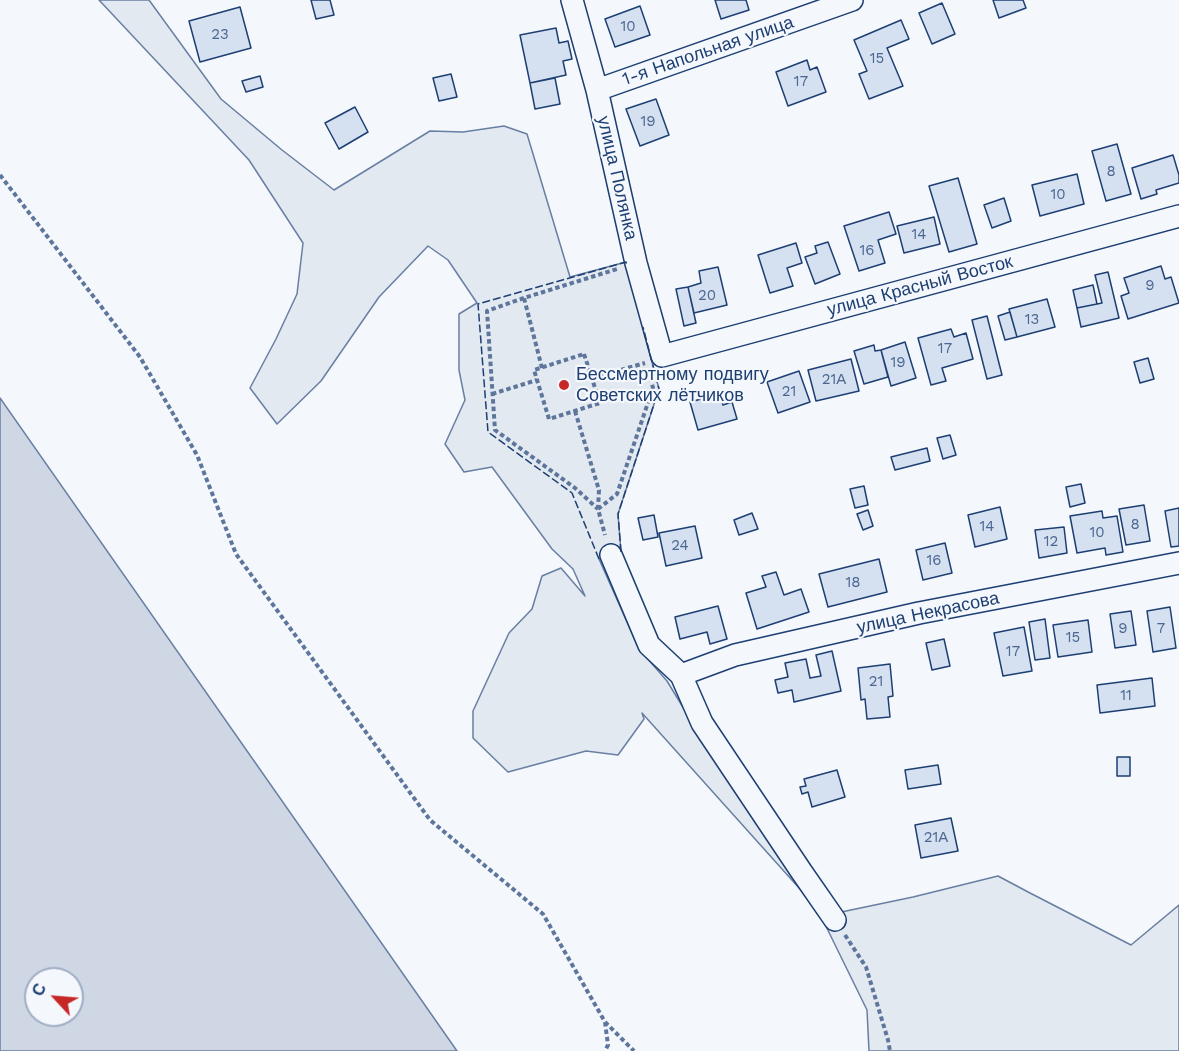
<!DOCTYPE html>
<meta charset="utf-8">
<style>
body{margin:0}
#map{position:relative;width:1179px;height:1051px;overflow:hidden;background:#f4f7fb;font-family:"Work Sans",sans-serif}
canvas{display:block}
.north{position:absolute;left:24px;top:967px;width:60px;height:60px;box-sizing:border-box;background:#f4f7fb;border:2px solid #9eadc5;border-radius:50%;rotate:296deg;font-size:16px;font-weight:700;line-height:24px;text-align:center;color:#1d3f73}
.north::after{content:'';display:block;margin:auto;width:21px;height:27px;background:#c62828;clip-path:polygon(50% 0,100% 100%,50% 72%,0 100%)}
</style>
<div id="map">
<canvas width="1179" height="1051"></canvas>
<div class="north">С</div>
</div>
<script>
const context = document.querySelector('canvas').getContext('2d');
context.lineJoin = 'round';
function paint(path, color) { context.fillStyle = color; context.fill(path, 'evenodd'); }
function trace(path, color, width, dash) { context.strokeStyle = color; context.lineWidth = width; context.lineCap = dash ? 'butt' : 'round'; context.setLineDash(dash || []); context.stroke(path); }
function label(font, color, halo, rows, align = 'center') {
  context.font = font + ' "Work Sans",sans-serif'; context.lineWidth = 4.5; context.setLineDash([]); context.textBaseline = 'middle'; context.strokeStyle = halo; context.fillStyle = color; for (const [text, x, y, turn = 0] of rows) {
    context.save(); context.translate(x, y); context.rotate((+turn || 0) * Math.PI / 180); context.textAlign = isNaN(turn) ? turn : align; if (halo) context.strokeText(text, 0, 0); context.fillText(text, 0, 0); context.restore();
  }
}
const green = new Path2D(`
 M99 0H149L221 99 282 150 334 190 430 131 463 132 504 126 527 134 570 277 626 262 659 389 618 514 621 552 599 559 639 649 667 681 695 727 827 915 913 897 998 876 1030 893 1131 945 1179 905V1051H869L867 1010 817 908 642 713 644 719 618 755 586 751 508 772 473 738V711L509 633 532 609 542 576 561 568 585 596 573 569 552 549 492 467 464 472 445 444 465 400 459 370V314L477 303 448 260 428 246 379 297 321 381 277 424 250 388 276 339 297 294 303 243 249 160Z`);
paint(green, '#e3e9f0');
trace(green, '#687fa3', 1.5);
const water = new Path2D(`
 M0 398 457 1051H0ZM36 979H72V1015H36Z`);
paint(water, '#cfd7e4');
trace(water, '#687fa3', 1.5);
const building = new Path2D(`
 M311 0H330L334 15 316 19Z
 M715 0H746L749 10 721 19Z
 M993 0H1023L1026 8 999 18Z
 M942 3 955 34 932 44 919 13Z
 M640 6 650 35 615 47 605 19Z
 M240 7 251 48 200 62 189 21Z
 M901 20 909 39 887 48 903 86 869 99 859 74 867 71 854 40Z
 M556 28 559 43 568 41 572 59 563 61 566 75 530 83 520 35Z
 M807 60 810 70 817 67 826 92 788 106 776 72Z
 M451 74 457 97 439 101 433 78Z
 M260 76 263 87 246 92 242 81Z
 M555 78 560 104 535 109 530 83Z
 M656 99 669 135 640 146 626 109Z
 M355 107 368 132 339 149 325 123Z
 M1117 144 1131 194 1106 201 1092 151Z
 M1173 155 1179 175V183L1156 190 1157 194 1141 199 1132 168Z
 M1077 174 1084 204 1040 216 1032 185Z
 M958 178 977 244 949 252 929 186Z
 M1004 198 1011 221 992 228 984 205Z
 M889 212 896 234 878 240 885 263 859 271 844 226Z
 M934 217 940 244 904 253 897 226Z
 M828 242 840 274 815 284 805 257 817 253 815 246Z
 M796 243 802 263 787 268 793 286 770 293 758 255Z
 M1161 266 1165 279 1171 277 1179 303 1128 319 1121 296 1129 293 1124 278Z
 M718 267 727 305 694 313 688 287 701 283 699 271Z
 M1108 272 1119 318 1081 327 1077 308 1102 303 1095 275Z
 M1093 285 1097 304 1077 308 1073 290Z
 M688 287 696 323 684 326 676 289Z
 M1047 299 1055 327 1017 337 1009 309Z
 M1010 312 1017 337 1005 340 998 316Z
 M987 316 1002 375 987 379 972 320Z
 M951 329 954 337 966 333 973 359 942 368 946 381 931 385 918 338Z
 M905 342 916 378 891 386 881 350Z
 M874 345 875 351 881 350 888 377 864 384 854 351Z
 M1148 358 1154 379 1140 383 1134 362Z
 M851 359 859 391 816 401 808 370Z
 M799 371 810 402 778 413 767 382Z
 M720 394 723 405 732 402 737 419 698 430 690 402Z
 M950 435 956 455 943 459 937 438Z
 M927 448 930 461 895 470 891 457Z
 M1081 484 1085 503 1070 507 1066 487Z
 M864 486 868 505 855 508 850 489Z
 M1144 505 1150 541 1126 545 1119 509Z
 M1000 507 1007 539 975 547 968 515Z
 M1179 508V546L1171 547 1165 511Z
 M868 510 873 526 863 530 857 514Z
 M1102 511 1103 518 1117 516 1123 552 1106 555 1105 548 1077 553 1070 516Z
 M752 513 758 529 739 535 734 520Z
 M654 515 658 537 643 540 638 518Z
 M695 526 702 558 666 566 659 533Z
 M1064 527 1067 553 1039 558 1035 530Z
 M945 543 952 573 923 580 916 550Z
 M879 559 887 592 828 607 819 574Z
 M776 572 784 595 801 589 809 612 757 629 746 593 766 587 762 576Z
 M718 606 727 639 710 644 707 632 680 639 675 617Z
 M1170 607 1176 648 1153 652 1147 611Z
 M1131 611 1136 645 1115 648 1110 614Z
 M1045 619 1050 658 1035 660 1029 622Z
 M1088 620 1092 652 1058 657 1053 625Z
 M1024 627 1032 671 1003 676 994 633Z
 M944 639 950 666 932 670 926 643Z
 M832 651 841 691 794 702 792 690 778 693 775 680 788 677 785 663 806 659 810 678 821 676 816 655Z
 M890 664 893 696 888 697 890 717 867 719 865 699 861 700 858 668Z
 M1152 678 1155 706 1100 713 1097 685Z
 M1117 757H1130V776H1117Z
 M938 765 941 784 908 789 905 770Z
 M837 770 845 797 812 807 808 792 802 794 800 787 806 786 804 779Z
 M951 818 958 851 921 858 915 825Z`);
paint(building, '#d5e0f0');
trace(building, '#1d3f73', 1.5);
const street = new Path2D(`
 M572 0 597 90 636 263 662 356 1179 216
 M597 90 852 0
 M611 555 649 645 681 675 702 723 801 871 835 920
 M681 675 735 655 919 613 1179 563`);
trace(street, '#1d3f73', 24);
trace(new Path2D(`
 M0 175 140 357 197 455 236 554 430 820 543 914 605 1022 634 1051
 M524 298 487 311 495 430 575 488 598 509
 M584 354 600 403 549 419 534 370Z
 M542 368 524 298 617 269
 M592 378 645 363
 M492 394 537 380
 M575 411 599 490 598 509 605 535
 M598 509 617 494 653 388 649 372
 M845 935 866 967 888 1040 890 1051
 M605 1022 608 1045 605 1051`), '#5e769c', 4, [4.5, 3]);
trace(street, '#f4f7fb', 21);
trace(new Path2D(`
 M621 552 618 514 659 389 643 327
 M599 559 572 493 488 432 478 304 626 262 627 266`), '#1d3f73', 1.5, [8, 3]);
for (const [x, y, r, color] of [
 [564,385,6,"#c62828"]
]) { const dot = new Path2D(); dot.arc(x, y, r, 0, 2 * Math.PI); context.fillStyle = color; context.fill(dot); trace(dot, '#f4f7fb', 2); }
label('15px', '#4b6792', null, [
 ["10",628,27],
 ["23",220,35],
 ["15",877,59],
 ["17",801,82],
 ["19",648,122],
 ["8",1111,172],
 ["10",1058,195],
 ["14",919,235],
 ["16",867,251],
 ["9",1150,286],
 ["20",707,296],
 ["13",1032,320],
 ["17",945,349],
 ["19",898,363],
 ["21А",834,380],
 ["21",789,392],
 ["8",1135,525],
 ["14",987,527],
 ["10",1097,533],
 ["12",1051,542],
 ["24",680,546],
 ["16",934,561],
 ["18",853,583],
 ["9",1123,629],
 ["7",1161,629],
 ["15",1073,638],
 ["17",1013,652],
 ["21",876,682],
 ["11",1126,696],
 ["21А",936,838]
]);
label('18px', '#1d3f73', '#f4f7fb', [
 ["1-я Напольная улица",708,51,-19],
 ["улица Полянка",617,178,77],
 ["улица Красный Восток",920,286,-15],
 ["улица Некрасова",928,613,-12]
]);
label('18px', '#1d3f73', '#f4f7fb', [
 ["Бессмертному подвигу",576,375],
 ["Советских лётчиков",576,396]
], 'left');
</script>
